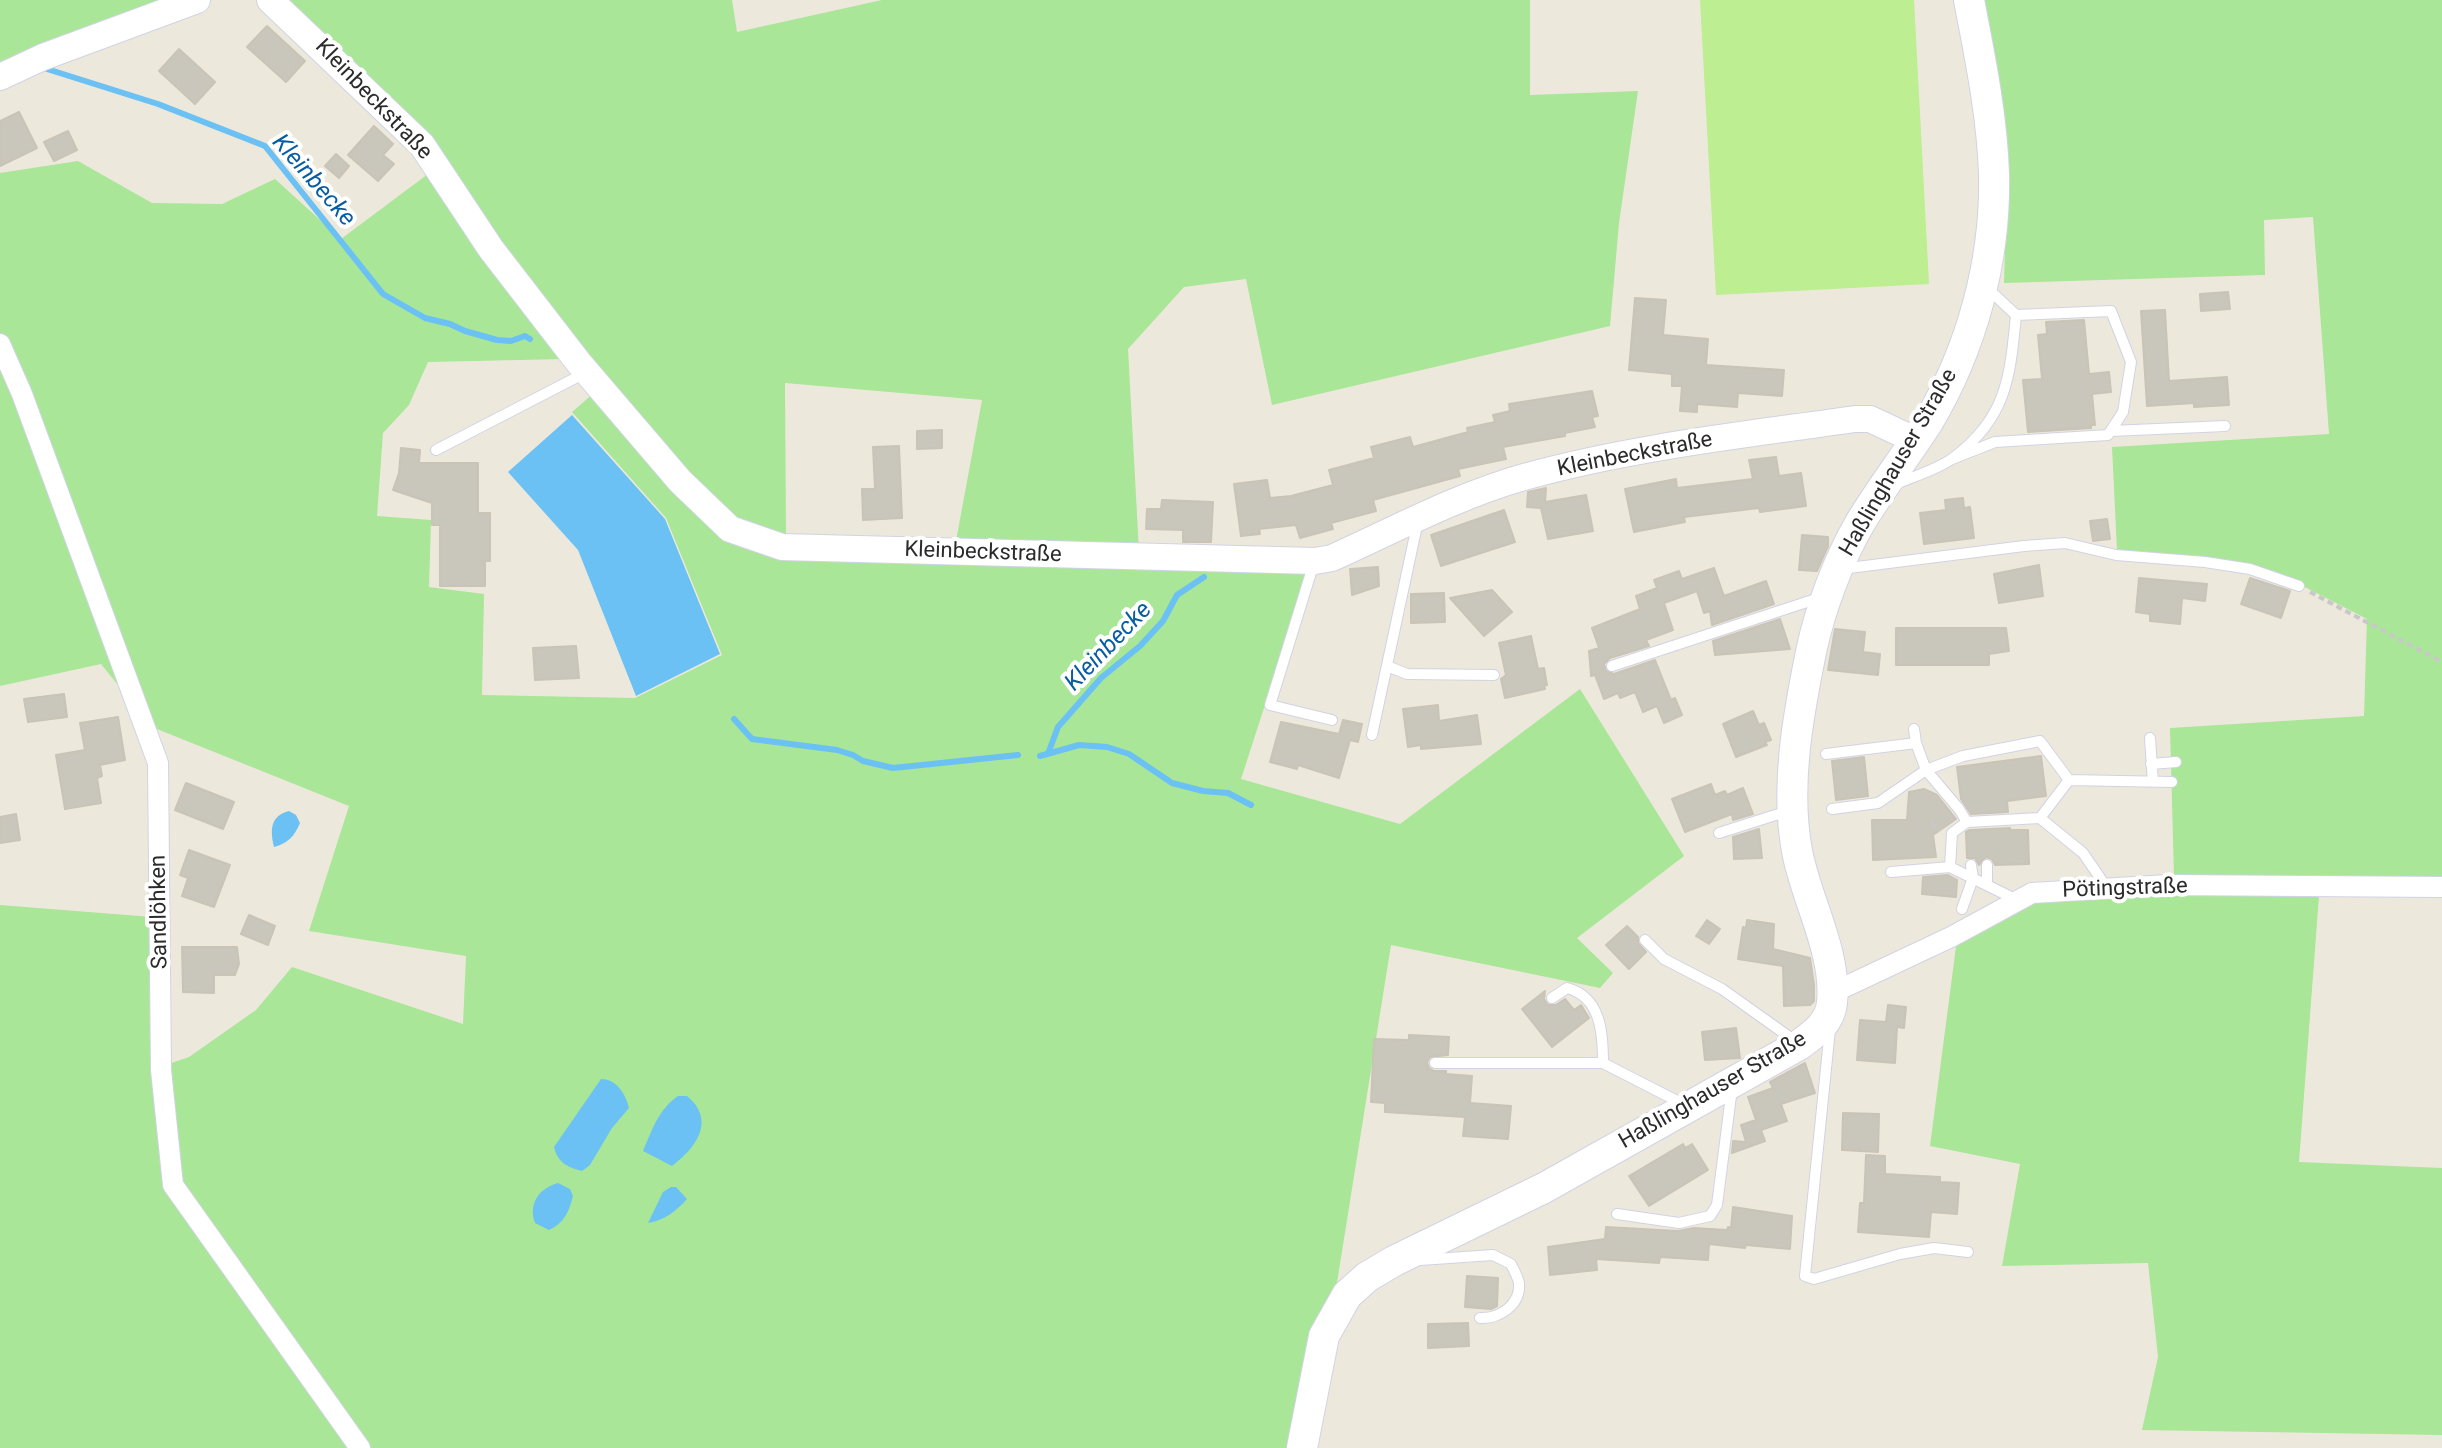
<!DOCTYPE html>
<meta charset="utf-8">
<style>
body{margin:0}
canvas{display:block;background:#ede8dc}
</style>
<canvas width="2442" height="1448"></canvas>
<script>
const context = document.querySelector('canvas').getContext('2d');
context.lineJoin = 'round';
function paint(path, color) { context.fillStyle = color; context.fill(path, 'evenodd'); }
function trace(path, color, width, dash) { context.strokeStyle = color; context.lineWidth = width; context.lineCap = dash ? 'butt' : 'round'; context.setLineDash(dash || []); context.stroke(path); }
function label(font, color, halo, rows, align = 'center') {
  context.font = font + ' Roboto,sans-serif'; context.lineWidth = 8; context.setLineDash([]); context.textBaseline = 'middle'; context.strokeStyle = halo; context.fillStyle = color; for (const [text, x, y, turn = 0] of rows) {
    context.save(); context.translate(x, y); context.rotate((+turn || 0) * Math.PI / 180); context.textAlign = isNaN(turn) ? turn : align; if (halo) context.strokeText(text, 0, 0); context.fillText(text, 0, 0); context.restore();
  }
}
paint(new Path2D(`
 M0 0H175L0 66Z
 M283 0H732L737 32 882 0H1530V95L1638 91 1619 223 1610 326 1272 405 1246 279 1184 287 1128 349 1139 551 956 541 982 400 785 383 786 538 732 523Z
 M1981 0H2442V878L2174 877 2170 728 2364 716 2367 619 2299 584 2273 573 2117 550 2112 447 2329 434 2313 217 2264 220 2265 275 2004 283 2007 178Z
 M78 161 152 203 222 204 275 179 341 239 428 174 565 359 428 362 409 405 383 433 377 516 431 520 429 587 484 594 482 695 635 698 722 655 666 518 572 412 595 392 728 533 955 559 1138 570 1310 566 1241 779 1400 824 1580 689 1684 856 1577 938 1613 973 1600 988 1391 945 1335 1295 1293 1448H0V905L152 917 154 1069 189 1057 256 1010 292 967 463 1024 466 956 309 931 349 806 152 727 101 664 0 686V173Z
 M2111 894 2319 896 2299 1162 2442 1168V1435L2142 1430 2158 1357 2148 1263 2002 1266 2020 1164 1930 1146 1957 939 2018 907 2048 899Z`), '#a9e697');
paint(new Path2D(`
 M1700 0H1914L1929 284 1716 295Z`), '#bdee92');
paint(new Path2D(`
 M572 415 665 519 720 654 636 696 578 550 508 472Z
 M289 811 296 815 300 823C294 837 288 843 274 847 270 830 270 816 289 811Z
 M601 1079C617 1079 626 1095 629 1108L612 1128 590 1165 582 1171C567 1167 558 1163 554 1147Z
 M678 1096H687C716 1120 697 1147 672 1166L643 1151C652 1130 659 1109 678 1096Z
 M558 1183 570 1189 573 1196C569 1212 564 1223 549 1230L535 1223C528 1204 539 1188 558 1183Z
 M671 1187H676L687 1199C675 1212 665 1220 648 1223L663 1192Z`), '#6bc1f3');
trace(new Path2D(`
 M47 69 158 104 265 146 383 294 425 318 450 324 465 331 497 340 511 341 525 336 530 339
 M734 719 752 739 837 750 853 755 863 761 893 768 1018 755
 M1049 751 1058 727 1101 678 1140 646 1163 621 1177 595 1204 577
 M1040 756 1079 745 1107 747 1129 754 1172 783 1203 791 1228 793 1251 805`), '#6bc1f3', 6);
const building = new Path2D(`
 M267 26 305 61 286 82 247 47Z
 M179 49 215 82 195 104 159 71Z
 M19 112 37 148 0 166V121Z
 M374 126 393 144 383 155 394 164 378 181 348 155Z
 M68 131 77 150 54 161 44 142Z
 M336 154 349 166 339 178 325 166Z
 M2228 292 2230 309 2201 311 2200 294Z
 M1635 298 1666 300 1663 335 1708 339 1706 365 1784 370 1782 396 1738 393 1737 407 1697 404V412L1680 411 1682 386H1672V374L1629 370Z
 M2165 310 2169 381 2227 377 2229 405 2194 407V403L2147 406 2141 311Z
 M2084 320 2089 374 2109 372 2111 392 2092 394 2095 425H2091V428L2028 432 2023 380 2042 379 2038 335 2047 334 2046 322Z
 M1592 391 1598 416 1592 417 1595 427 1565 433V436L1503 447 1506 459 1458 469 1460 476 1373 500 1376 511 1331 523 1333 529 1300 538 1296 525 1259 529 1260 534 1241 536 1234 484 1267 480 1270 498 1291 496 1333 485 1329 470 1374 458 1371 447 1410 437 1413 447 1468 432 1467 428 1495 422 1493 415 1510 411 1509 404Z
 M942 430V448L917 449V431Z
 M899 446 902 518 863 520 862 489H875L873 447Z
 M401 448 420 450 419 463H478V513H490V561H485V586H440V525H432V503L393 490 399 473Z
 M1776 457 1779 476 1801 473 1806 506 1760 512 1759 508 1684 517 1685 522 1634 532 1625 489 1676 479 1677 488 1753 479 1749 460Z
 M1546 488 1545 502 1586 495 1593 531 1548 539 1541 508 1527 507 1528 492Z
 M1963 498 1964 508 1970 507 1974 538 1924 544 1920 513 1946 510 1945 500Z
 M1162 500 1213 502 1211 542H1183V530L1146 529 1147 509H1161Z
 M1504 510 1515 542 1441 566 1431 535Z
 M2107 519 2110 539 2093 541 2090 521Z
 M1802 535 1828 537V546L1817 571 1799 570Z
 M2039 565 2043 596 1999 603 1994 574Z
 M1378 567 1379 586 1352 595 1350 569Z
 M1714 568 1724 596 1766 581 1774 604 1712 625 1710 611 1704 613 1697 591 1664 603 1673 630 1646 640 1649 646 1610 658 1604 664 1606 671 1614 674 1655 660 1671 700 1675 698 1682 715 1664 723 1657 706 1643 712 1635 692 1620 698 1618 693 1604 699 1595 675 1591 676 1589 651 1599 648 1592 628 1640 609 1636 596 1657 588 1654 580 1679 571 1682 579Z
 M2139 578 2207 584 2205 601 2182 598 2180 624 2150 621V614L2136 612Z
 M2250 578 2290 591 2281 618 2241 604Z
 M1492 590 1512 612 1484 636 1450 598Z
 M1444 593 1445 622 1411 623V594Z
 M1780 619 1790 649 1715 655 1713 641Z
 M1896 628H2006L2009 651 1989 654V665H1896Z
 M1835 629 1865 632 1863 652 1880 654 1878 675 1828 670Z
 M1531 636 1538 669 1544 668 1547 685 1544 686 1545 689 1505 698 1501 679 1506 675 1499 643Z
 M576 646 579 678 535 680 533 648Z
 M64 694 67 717 28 722 24 699Z
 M1438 705 1439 721 1477 715 1481 744 1421 749V745L1408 747 1403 709Z
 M1753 711 1759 725 1764 723 1771 740 1765 742 1767 745 1736 757 1723 724Z
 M118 717 125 760 100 765 102 776 97 778 101 803 65 809 56 755 85 750 80 723Z
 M1343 720 1362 724 1358 742 1350 740 1339 778 1298 765 1297 769 1270 762 1281 722 1339 734Z
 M2041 756 2046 796 2007 801 2008 812 1971 814 1961 799 1957 767Z
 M1864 757 1868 796 1836 800 1832 761Z
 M186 783 234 802 223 829 175 810Z
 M1711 784 1715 795 1725 791 1727 795 1743 788 1753 814 1733 820 1732 814 1685 832 1672 799Z
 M1924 789 1937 795 1956 819 1933 835 1936 857 1873 860 1872 820H1907L1909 792Z
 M16 814 20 840 0 843V817Z
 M2010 828V830H2028L2029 864 1995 865 1992 859 1986 857 1979 865 1975 858H1967L1966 832 1970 830Z
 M1759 829 1762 858 1734 859 1733 837Z
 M189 850 230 865 214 907 182 896 188 878 180 875Z
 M1948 875 1957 880 1956 897 1922 894 1923 877Z
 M249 915 275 926 268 945 241 934Z
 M1707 920 1720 929 1709 944 1696 936Z
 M1747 920 1774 924 1773 949 1810 958 1814 985V1001L1810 1005 1784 1006 1783 966 1738 959 1743 927 1746 928Z
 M1627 926 1638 937V943L1646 952 1629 969 1606 945Z
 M182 947H237L239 964 235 975H214V993L183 992Z
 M1545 991 1544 999 1548 1005H1556L1565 999 1574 1010 1581 1005 1589 1018 1552 1047 1522 1009Z
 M1888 1005 1906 1007 1904 1028 1897 1027 1895 1063 1857 1060 1860 1020 1886 1022Z
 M1736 1028 1740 1058 1705 1060 1702 1032Z
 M1409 1035 1449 1037 1448 1055 1430 1057 1427 1062 1429 1068 1434 1071H1446V1074L1472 1076 1470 1103 1511 1106 1508 1139 1463 1136 1465 1117 1385 1112V1103L1371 1102 1374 1039 1409 1040Z
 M1805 1063 1815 1093 1781 1104 1787 1121 1761 1130 1765 1141 1732 1153 1733 1141 1746 1142 1741 1125 1756 1120 1748 1097 1773 1088 1770 1082Z
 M1843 1113 1879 1114 1878 1152 1842 1150Z
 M1683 1144 1685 1148 1692 1144 1708 1170 1649 1206 1629 1176Z
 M1866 1155 1885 1156V1174L1940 1177V1182L1959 1183 1957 1214 1931 1212 1929 1237 1858 1232 1860 1203H1864Z
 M1733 1207 1792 1216 1790 1249 1746 1245 1745 1248 1709 1244 1708 1260 1660 1257 1659 1263 1596 1259 1597 1270 1550 1275 1548 1247 1605 1239 1606 1227 1678 1231 1694 1228 1727 1230 1728 1227 1731 1228Z
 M1467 1276 1498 1278 1497 1306 1491 1309 1465 1307Z
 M1468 1323 1469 1346 1428 1348V1324Z`);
paint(building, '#c9c6bb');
trace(building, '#c9c4b6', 2);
const service = new Path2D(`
 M2111 431 2225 426
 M436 450 585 373
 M1952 459 1995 442 2108 435 2123 412 2131 362 2111 311 2016 315
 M1896 484C1914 476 1937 470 1953 458 2007 418 2010 377 2016 315L1985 286
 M1314 563 1270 705 1332 720
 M1841 569 2024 546 2065 543 2116 555 2205 562 2250 569 2299 586
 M1387 666 1407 674 1494 675
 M1612 666 1822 597
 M1372 735 1418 521
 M2150 738 2153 782
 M1916 743 1926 770 1959 809 1967 822
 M1826 754 1916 743 1914 729
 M2151 764 2176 762
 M2069 780 2172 782
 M1832 809 1878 803 1926 770 1963 756 2040 741 2069 780 2040 818
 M1719 833 1788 811
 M1950 867 1952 833 1967 822 2040 818 2083 853 2107 888
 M1891 872 1950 867 2017 900
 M1987 884V865
 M1962 909 1973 878 1971 865
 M1645 940 1664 959 1722 989 1795 1041
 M1830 1029 1805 1276 1814 1279 1900 1254 1934 1248 1968 1252
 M1435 1063H1603C1603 1033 1601 997 1567 988L1552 998
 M1603 1063 1683 1104
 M1617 1214 1679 1223 1710 1216 1717 1205 1732 1088
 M1420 1260 1493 1255 1511 1264C1513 1269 1518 1277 1519 1283 1521 1305 1499 1319 1480 1318`);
const minor = new Path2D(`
 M0 344 22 394 158 763 161 1070 173 1185 360 1448
 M1832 993 1951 937 2032 893 2168 885 2442 887`);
const tertiary = new Path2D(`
 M270 0 422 145 491 249 579 363 680 481 730 529 782 547 1315 561 1332 558C1394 530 1457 496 1524 477 1632 447 1744 435 1855 419H1870L1915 440
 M0 77 43 57 197 0`);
const secondary = new Path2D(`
 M1302 1448 1324 1336 1347 1295 1367 1277 1394 1261 1544 1188 1799 1045C1814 1034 1830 1023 1832 1003 1837 952 1806 900 1797 851 1785 786 1798 716 1811 652 1820 609 1838 561 1860 523 1881 488 1906 456 1928 422 1972 349 1996 259 1994 174 1992 115 1980 57 1969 0`);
trace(service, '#d1d3e4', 12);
trace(minor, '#d1d3e4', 22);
trace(tertiary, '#d1d3e4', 28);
trace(secondary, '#d1d3e4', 32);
trace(new Path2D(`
 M2310 592 2442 662
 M1931 823 1940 830`), '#c8c8c8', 4, [6, 4]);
trace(service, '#fff', 10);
trace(minor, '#fff', 20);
trace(tertiary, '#fff', 26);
trace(secondary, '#fff', 30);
label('22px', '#2b2b2b', '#fff', [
 ["Kleinbeckstraße",373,100,46],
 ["Kleinbeckstraße",1635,455,-11],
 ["Haßlinghauser Straße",1899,463,-60],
 ["Kleinbeckstraße",983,553,2],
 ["Pötingstraße",2125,889,-2],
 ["Sandlöhken",160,912,-91],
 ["Haßlinghauser Straße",1713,1091,-30]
]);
label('italic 24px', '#085ca2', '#fff', [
 ["Kleinbecke",313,181,49],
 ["Kleinbecke",1109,647,-46]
]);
</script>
